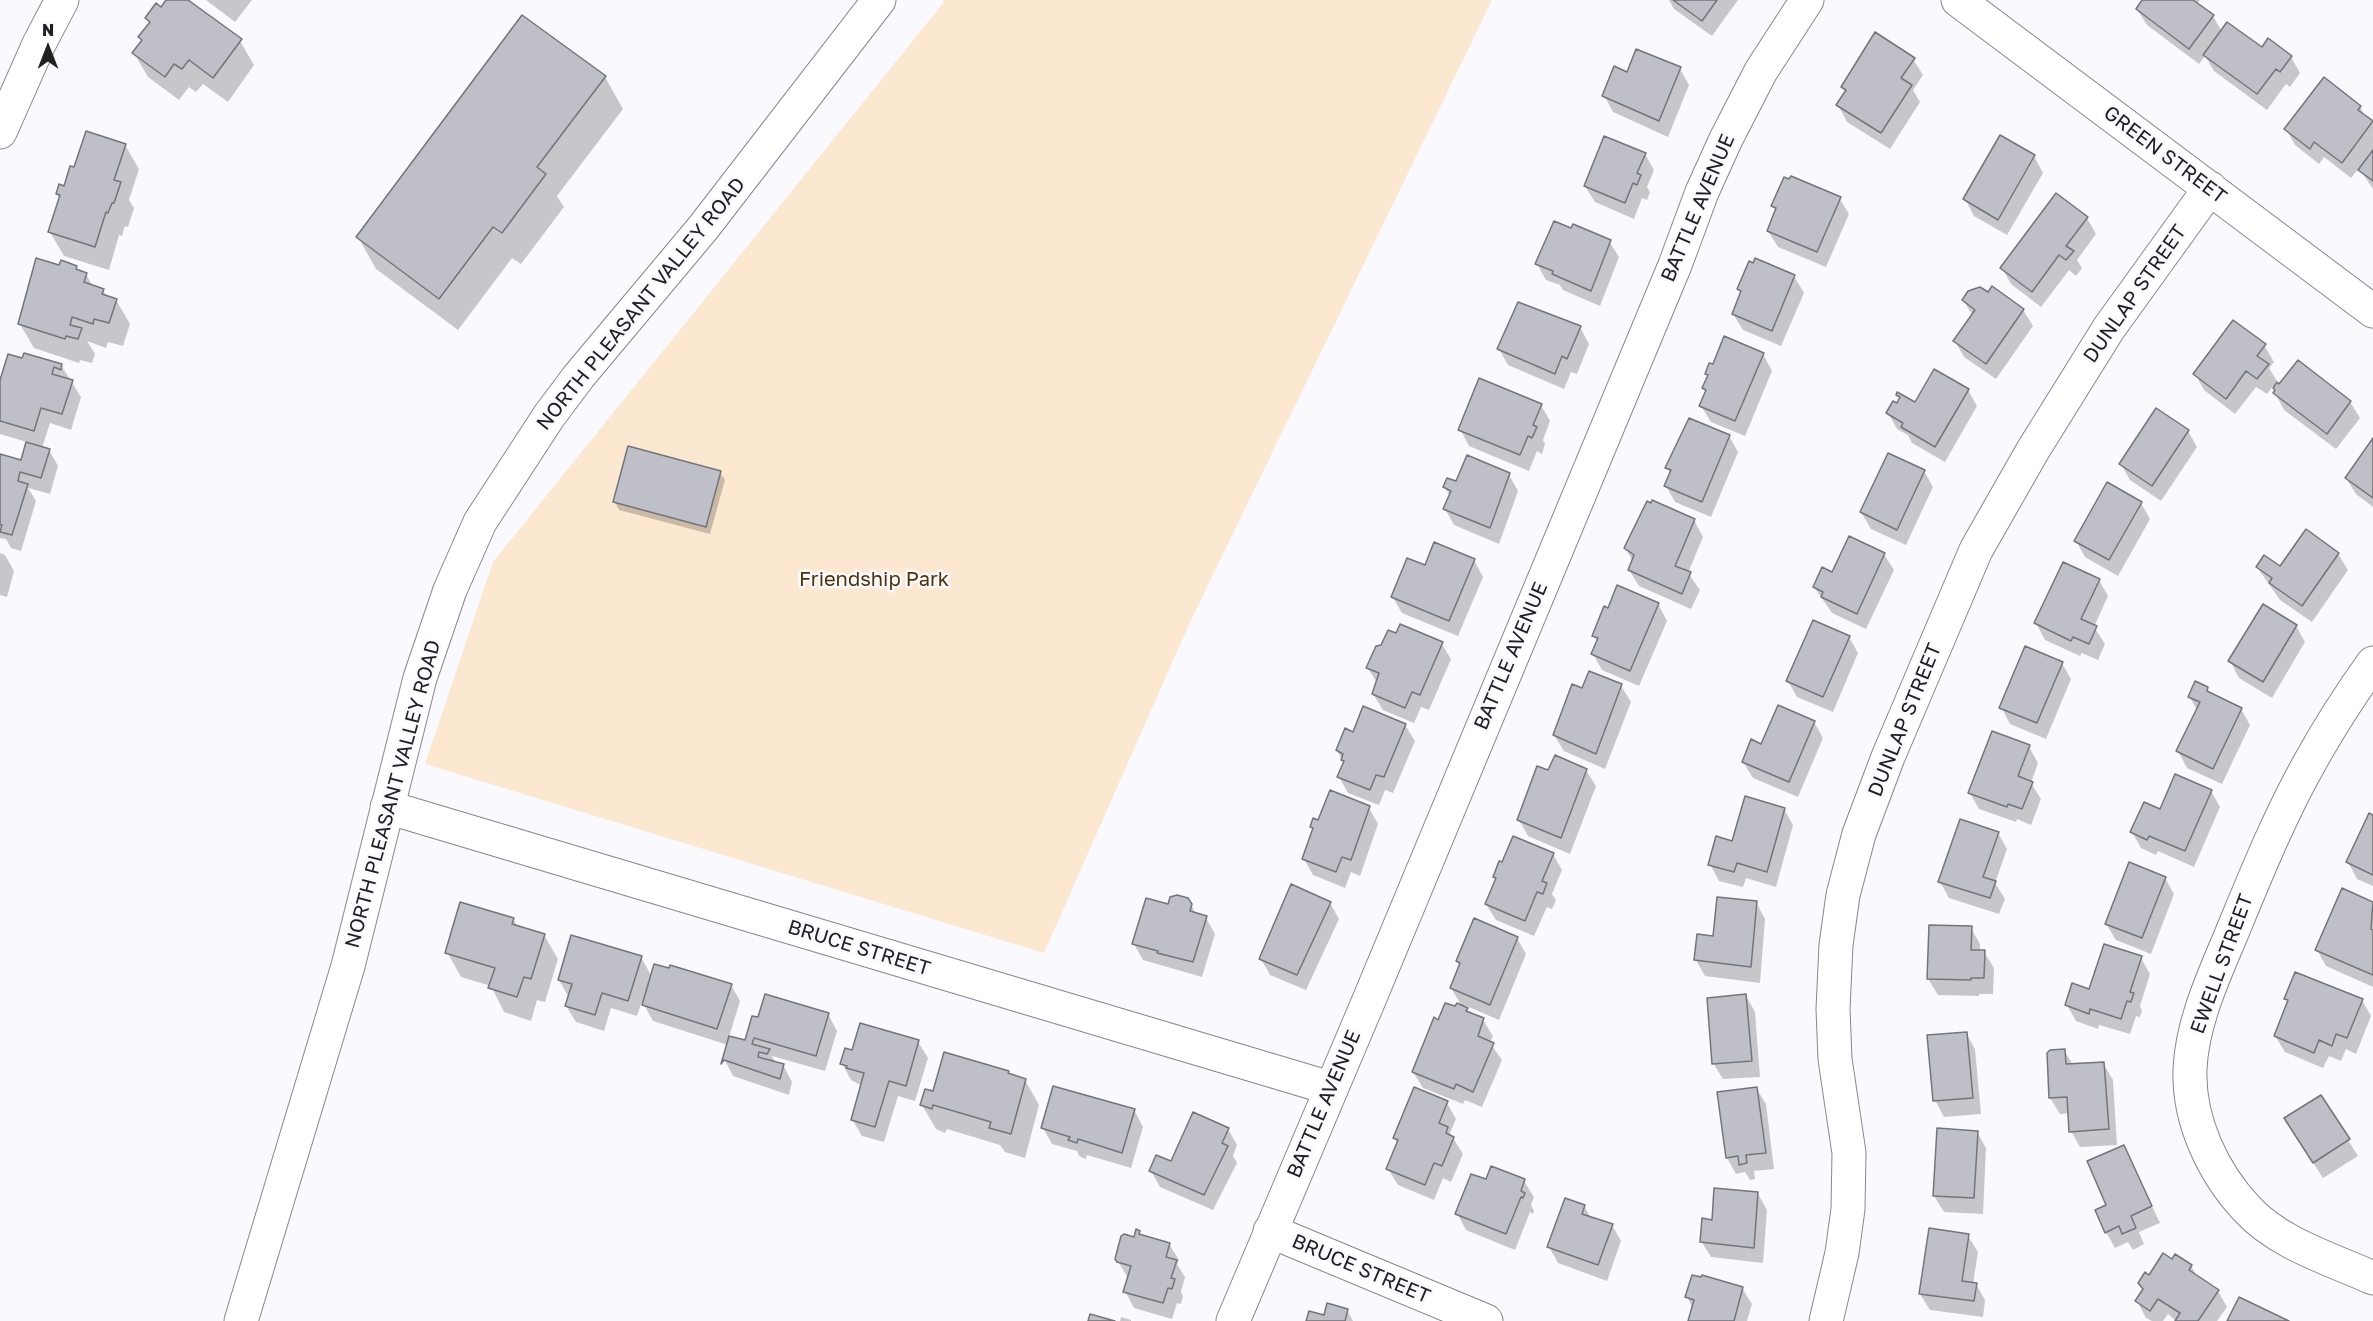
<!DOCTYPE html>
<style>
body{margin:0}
#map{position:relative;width:2373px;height:1321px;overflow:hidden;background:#f9f9fe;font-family:"Golos Text",sans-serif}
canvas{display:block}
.north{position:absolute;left:18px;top:18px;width:60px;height:60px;-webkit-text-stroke:4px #f9f9fe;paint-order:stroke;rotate:0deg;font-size:16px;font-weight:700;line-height:24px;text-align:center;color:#212124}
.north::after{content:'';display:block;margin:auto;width:21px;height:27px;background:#212124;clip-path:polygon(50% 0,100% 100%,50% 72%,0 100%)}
</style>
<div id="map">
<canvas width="2373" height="1321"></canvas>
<div class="north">N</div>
</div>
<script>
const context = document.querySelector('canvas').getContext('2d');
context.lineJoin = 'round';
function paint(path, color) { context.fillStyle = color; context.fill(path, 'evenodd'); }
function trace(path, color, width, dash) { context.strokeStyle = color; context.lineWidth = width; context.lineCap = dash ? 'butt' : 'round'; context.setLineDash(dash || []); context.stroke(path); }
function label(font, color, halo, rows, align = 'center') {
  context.font = font + ' "Golos Text",sans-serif'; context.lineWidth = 5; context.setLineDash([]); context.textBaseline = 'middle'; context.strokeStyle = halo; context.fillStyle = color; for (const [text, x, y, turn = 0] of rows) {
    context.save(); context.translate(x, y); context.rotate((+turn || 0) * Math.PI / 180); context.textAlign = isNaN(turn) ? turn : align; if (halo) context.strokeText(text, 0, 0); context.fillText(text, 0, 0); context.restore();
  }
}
paint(new Path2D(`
 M942 0H1492L1190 622 1044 953 425 764 493 562 944 2Z`), '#fce8d0');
paint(new Path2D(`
 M168 0H186L240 41 254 65 228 102 203 84 196 92 189 87 179 100 148 77 134 53 142 42 140 37 150 24 147 18 161 9Z
 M206 0H252L235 22Z
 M1669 0H1738L1712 36 1674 9Z
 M2144 0H2200L2197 4 2213 16 2222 32 2262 49 2291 57 2300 73 2290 87 2286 84 2267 110 2214 71 2205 56 2199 64 2147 25 2137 9Z
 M1913 59 1923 75 1913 90 1920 102 1890 149 1847 122 1838 105 1846 93 1843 87Z
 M1680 69 1689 85 1668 137 1613 112 1604 95 1628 74Z
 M605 77 623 109 557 196 564 207 521 264 512 258 458 330 376 269 358 237Z
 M2360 107 2366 118 2373 124V189L2359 168 2351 178 2324 157 2319 164 2295 145 2286 129Z
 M125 145 139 169 129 200 134 208 128 227 125 226 122 236 119 235 109 270 64 256 50 232 60 199 57 194 65 187 75 169Z
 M1645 154 1654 170 1647 187 1650 192 1647 200 1642 198 1634 219 1595 202 1585 186Z
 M2034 156 2043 173 2007 235 1974 216 1965 199Z
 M1839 198 1849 214 1826 267 1778 247 1768 231 1776 211 1773 206Z
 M2087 218 2096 234 2077 260 2082 268 2076 276 2069 270 2041 307 2011 284 2002 268Z
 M1609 241 1619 257 1600 306 1563 290 1560 285 1546 280 1537 264Z
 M76 267 79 272 86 274 93 287 103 290 107 297 116 300 130 324 123 346 108 342 106 348 87 341 95 354 92 363 80 360 79 363 34 348 20 324Z
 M1794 276 1804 293 1781 346 1743 330 1733 314 1741 294 1738 289Z
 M1992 288 2023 310 2033 326 1996 379 1964 357 1955 341 1973 316 1963 300 1988 294Z
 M1580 327 1589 344 1577 374 1571 372 1564 389 1508 365 1499 349Z
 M2264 345 2274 362 2269 368 2277 381 2275 383 2279 387 2298 362 2350 402 2360 418 2336 449 2284 410 2275 393 2276 391 2273 386 2267 394 2256 387 2235 414 2204 390 2195 374Z
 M1763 354 1772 371 1745 436 1711 422 1701 406 1706 392 1704 388 1710 365Z
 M23 359 61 365 81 397 71 430 50 423 42 448 49 450 58 466 50 494 28 488 36 501 21 551 11 548 6 539 0 538V456L22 462 27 442 0 434V385Z
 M1968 390 1977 406 1945 462 1912 443 1908 435 1897 429 1888 413 1900 400 1898 395 1916 404Z
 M1541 405 1550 421 1543 440 1545 444 1542 454 1537 451 1529 471 1469 446 1460 429Z
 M2188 431 2197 447 2161 501 2130 480 2121 464Z
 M1729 436 1738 452 1711 517 1675 502 1666 486 1671 474 1667 468Z
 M2373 440V507L2356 494 2346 478Z
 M1924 471 1933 487 1906 545 1871 529 1861 512Z
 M720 473 725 480 710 534 619 510 615 502Z
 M1509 475 1518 491 1499 544 1454 525 1445 509 1450 497 1445 487 1457 483Z
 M2141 503 2150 519 2118 576 2085 557 2076 541Z
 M1694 520 1703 537 1688 573 1700 590 1691 609 1639 586 1629 570 1633 561 1625 548Z
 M0 553 5 555 14 571 7 597 0 595Z
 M1884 554 1894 570 1866 629 1832 613 1814 587 1833 574Z
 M2338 554 2348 570 2312 622 2280 600 2257 567 2281 568Z
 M1474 560 1483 577 1458 636 1402 613 1392 596 1425 567Z
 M2099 580 2108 596 2094 627 2105 644 2098 660 2082 653 2080 656 2045 640 2036 623Z
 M1658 604 1667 621 1639 686 1602 670 1593 654 1598 643 1593 635 1608 610Z
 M2296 626 2305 642 2272 698 2239 678 2230 661Z
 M1849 637 1858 653 1833 712 1797 697 1788 681Z
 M1441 643 1451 659 1429 710 1421 707 1414 723 1383 710 1373 694 1377 683 1368 668Z
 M2062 663 2071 679 2046 739 2010 724 2001 707Z
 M1590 673 1621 686 1631 702 1605 769 1564 751 1554 735 1583 690Z
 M2207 688 2211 695 2241 709 2250 725 2222 784 2187 768 2178 751 2197 710 2189 696Z
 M1814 722 1823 738 1798 797 1753 778 1743 762 1762 746Z
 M1405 725 1415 741 1393 793 1385 790 1379 805 1348 793 1339 777 1344 764 1337 750 1354 734Z
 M2029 747 2038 763 2031 783 2041 799 2031 825 2017 819 2016 822 1979 809 1970 793Z
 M1586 770 1596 786 1570 854 1528 836 1519 820 1549 772Z
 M2211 791 2220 807 2194 867 2158 851 2156 855 2141 848 2132 832 2161 811Z
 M1369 808 1378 824 1360 876 1351 872 1345 888 1313 875 1304 859 1314 831 1312 827 1318 822Z
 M1784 809 1793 825 1776 887 1746 878 1743 887 1719 881 1710 864Z
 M2373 816V886L2357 879 2348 862Z
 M1998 833 2007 849 1995 883 2005 899 1999 914 1949 898 1940 882Z
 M1553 854 1562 870 1552 894 1556 900 1552 909 1547 907 1534 936 1496 920 1486 904 1496 881 1494 877Z
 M2165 878 2174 894 2151 954 2116 940 2106 924Z
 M2343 890 2373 904V987L2326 966 2317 950Z
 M1756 902 1765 919 1760 983 1705 976 1696 960 1714 937Z
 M1330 903 1339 919 1306 990 1270 975 1261 959Z
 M1191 905 1196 914 1206 918 1215 934 1202 977 1143 960 1134 944 1169 906Z
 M513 919 518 927 544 935 558 959 545 1002 537 1000 531 1021 504 1012 491 986 461 977 447 952Z
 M1971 928 1980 944V952H1984L1994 968 1993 994H1979V996L1938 995 1928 979Z
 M1517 938 1526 954 1499 1020 1464 1005 1470 1014 1483 1020 1493 1036 1490 1043 1502 1060 1482 1107 1465 1100 1463 1104 1423 1088 1413 1072 1439 1022 1463 1008 1451 988 1460 966 1457 961Z
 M641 957 652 977 731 985 740 1001 729 1037 746 1042 753 1018 828 1014 837 1031 825 1071 772 1056 776 1064 783 1065 792 1082 789 1095 733 1076 724 1059 728 1045 653 1021 642 1001 637 1016 611 1008 604 1031 576 1022 566 1006 568 996 559 980Z
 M2141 958 2150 974 2140 1006 2142 1011 2140 1017 2136 1016 2130 1034 2099 1025 2098 1029 2076 1021 2067 1005Z
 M1746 996 1755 1012 1760 1077 1723 1079 1713 1063Z
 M2286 999 2362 1000 2371 1016 2356 1054 2346 1049 2341 1061 2329 1056 2323 1068 2285 1052 2275 1036 2289 1003Z
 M1966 1033 1975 1049 1981 1114 1944 1117 1935 1100Z
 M918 1042 928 1058 915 1101 898 1096 884 1142 862 1136 852 1119 862 1086 851 1080 842 1063 853 1052Z
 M2064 1050 2073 1065 2103 1063 2113 1080 2117 1145 2080 1147 2071 1131 2070 1113 2060 1114 2050 1098Z
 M1009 1075 1025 1080 1039 1105 1025 1158 1005 1152 1000 1145 947 1129 945 1133 936 1129 922 1105 934 1093Z
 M1756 1088 1766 1104 1774 1169 1754 1171 1755 1179 1750 1180 1745 1172 1736 1174 1727 1158Z
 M1447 1103 1456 1119 1450 1133 1463 1154 1451 1182 1443 1178 1434 1200 1398 1185 1388 1169 1398 1145 1395 1138Z
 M1134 1110 1143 1127 1131 1168 1087 1155 1086 1159 1079 1156 1077 1151 1052 1144 1043 1128Z
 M1228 1129 1237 1145 1233 1156 1237 1163 1213 1210 1160 1187 1151 1171 1172 1163Z
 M1977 1132 1986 1148 1983 1214 1944 1212 1934 1196Z
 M2295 1135 2348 1140 2358 1156 2323 1178Z
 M2124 1147 2160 1223 2139 1232 2144 1244 2133 1250 2128 1242 2115 1248 2106 1232 2108 1206Z
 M1487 1181H1524L1534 1197 1531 1205 1534 1211 1533 1214 1530 1212 1515 1250 1466 1230 1457 1213Z
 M1758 1194 1767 1210 1763 1263 1711 1257 1701 1241 1713 1221Z
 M1584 1206 1591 1218 1612 1225 1621 1241 1607 1281 1558 1263 1549 1247Z
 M1139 1232 1142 1236 1169 1244 1179 1260 1177 1264 1185 1277 1181 1292 1183 1296 1181 1304 1177 1303 1172 1319 1134 1308 1125 1291 1128 1278 1116 1258Z
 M1968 1236 1978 1252 1973 1284H1976L1985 1300 1983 1317 1930 1310 1920 1294Z
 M2176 1256 2191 1266 2198 1278 2218 1291 2227 1307 2217 1321H2176L2168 1314 2163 1321H2152L2146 1318 2137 1301 2149 1277 2173 1261Z
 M1742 1288 1752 1304 1747 1321H1690L1693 1308 1687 1297Z
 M1347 1310 1353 1321H1307L1325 1317Z
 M1121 1317 1131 1320V1321H1120Z`), '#0003');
const building = new Path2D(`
 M166 0H188L242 39 213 78 189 60 182 69 174 64 165 77 132 53 142 40 138 37 150 22 145 18 156 3 161 7Z
 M1673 0H1717L1702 21Z
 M2142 0H2193L2214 15 2189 49 2136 9Z
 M522 15 606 76 537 167 546 174 502 233 493 227 439 299 356 237Z
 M2227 22 2262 47 2268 38 2292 56 2280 72 2276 69 2257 94 2203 55Z
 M1875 32 1915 58 1901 78 1912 85 1881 133 1836 105 1846 90 1841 87Z
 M1636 49 1681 67 1659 121 1602 96 1614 66 1627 72Z
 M2324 77 2361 106 2358 110 2373 121 2342 163 2314 142 2310 149 2284 129Z
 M86 131 126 144 114 180 121 182 114 203H112L108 213 106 212 95 247 48 232 60 195 56 194 59 184 64 186 70 166 74 167Z
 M2000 135 2035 155 1998 220 1963 199Z
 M1604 136 1646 153 1637 173 1641 175 1637 185 1633 183 1625 203 1584 186Z
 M2373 150V181L2358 170Z
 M1791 176 1841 197 1817 252 1767 231 1776 208 1771 206 1784 177 1789 179Z
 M2056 193 2088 217 2066 246 2074 251 2066 260 2059 255 2032 292 2000 268Z
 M1554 221 1571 228 1573 224 1611 240 1591 291 1552 274 1553 271 1535 264Z
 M36 258 59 265 61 260 77 266 76 269 87 273 84 282 104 289 102 294 117 299 109 323 94 319 93 324 72 317 70 325 82 328 78 339 66 336 65 339 18 324Z
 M1755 258 1795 275 1772 331 1732 314 1741 291 1737 289 1749 261 1753 263Z
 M1992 286 2024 309 1986 364 1953 341 1975 310 1962 300 1968 291 1980 287 1988 292Z
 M1518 302 1581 326 1567 359 1562 356 1555 374 1497 349Z
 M2233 320 2266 344 2257 356 2269 364 2257 379 2246 371 2226 399 2193 374Z
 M1724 336 1764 353 1735 421 1699 406 1706 390 1702 388 1708 375 1705 374 1709 363 1713 364Z
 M24 353 62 364 61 370 54 367 52 374 73 380 62 414 41 408 34 431 0 421V380L8 354 22 358Z
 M2298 360 2351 401 2327 434 2273 393 2275 390 2273 388 2277 382 2279 384Z
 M1934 369 1969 389 1935 447 1901 427 1903 423 1886 413 1893 401 1897 403 1900 397 1896 395 1897 392 1915 402Z
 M1479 378 1542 404 1533 425 1537 427 1532 438 1528 436 1520 455 1458 430Z
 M2156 408 2189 430 2152 486 2119 464Z
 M1689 418 1730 435 1702 502 1664 486 1671 470 1665 468Z
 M2373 438V498L2345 478Z
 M26 442 50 449 41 478 20 472 18 481 28 484 12 535 0 532 2 525H0V454L21 460Z
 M628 446 721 471 706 527 613 502Z
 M1888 453 1925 470 1897 530 1860 512Z
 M1467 455 1510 473 1490 528 1443 509 1451 491 1443 487 1447 478 1456 481Z
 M2107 482 2142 502 2109 560 2074 541Z
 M1652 500 1695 519 1675 566 1691 572 1682 594 1628 570 1634 555 1624 548 1647 501 1651 503Z
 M2306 529 2339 553 2302 606 2269 583 2272 578 2256 567 2264 555 2280 566Z
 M1849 536 1885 553 1857 614 1821 597 1823 592 1813 587 1822 567 1832 572Z
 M1434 542 1475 559 1449 621 1391 597 1407 558 1425 565Z
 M2063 562 2100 579 2081 619 2097 626 2089 644 2073 637 2071 641 2034 623Z
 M1617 585 1659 603 1630 671 1591 654 1598 638 1592 636 1604 606 1608 608Z
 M2263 604 2297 625 2263 682 2228 661Z
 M1813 620 1850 636 1823 697 1786 681Z
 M1400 624 1443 642 1420 695 1412 692 1405 708 1372 694 1379 673 1366 668 1376 646 1381 645 1388 630 1396 633Z
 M2025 646 2063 662 2037 723 1999 708Z
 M1589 671 1622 684 1596 754 1553 735 1572 684 1582 688Z
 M2195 681 2208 687 2207 691 2242 708 2213 769 2176 751 2200 702 2188 697Z
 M1778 705 1815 721 1789 782 1742 762 1751 739 1761 744Z
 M1363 706 1406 724 1384 777 1376 775 1370 790 1337 777 1344 761 1341 760 1343 754 1336 750 1345 728 1353 732Z
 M1992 731 2030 745 2018 776 2033 782 2022 809 2008 804 2007 807 1968 793Z
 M1555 755 1587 769 1561 838 1517 820 1537 766 1548 770Z
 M2175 774 2212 790 2185 851 2149 836 2147 840 2130 832 2144 802 2160 809Z
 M1330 790 1370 806 1351 860 1342 857 1336 872 1302 859 1313 828 1310 827 1313 818 1318 820Z
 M1745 796 1785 808 1767 872 1737 863 1734 872 1708 865 1716 836 1732 841Z
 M2369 813 2373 815V875L2346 862Z
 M1960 819 1999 832 1983 877 1996 881 1990 898 1938 882Z
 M1513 836 1554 853 1542 881 1547 883 1543 894 1537 892 1525 921 1485 904 1496 878 1493 877 1499 861 1502 862Z
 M2129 862 2166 877 2142 938 2105 924Z
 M1291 884 1331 902 1297 975 1259 959Z
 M2342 888 2373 902 2371 929 2373 930V975L2315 950Z
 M1177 895 1188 898 1192 904 1190 911 1207 916 1193 962 1157 953 1158 951 1132 944 1146 898 1168 904 1170 897Z
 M1717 897 1757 901 1751 967 1694 960 1697 934 1713 936Z
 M460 902 514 918 512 924 545 934 531 979 524 977 517 997 488 988 495 968 445 953Z
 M1474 918 1518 937 1490 1005 1450 988 1460 963 1456 961Z
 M1929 925 1972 926 1971 950H1985L1984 978H1971V980L1927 979Z
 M571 935 642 956 628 1001 602 993 595 1015 565 1006 572 984 558 980Z
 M2104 944 2142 956 2130 992 2134 993 2131 1002 2127 1001 2121 1019 2090 1009 2089 1014 2065 1005 2072 983 2089 989Z
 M654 964 669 968 670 965 732 984 717 1029 642 1005Z
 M2295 972 2363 999 2347 1038 2336 1034 2332 1046 2319 1040 2314 1053 2274 1036 2288 1000 2284 999Z
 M765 994 829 1013 816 1056 754 1038 752 1044 770 1049 767 1054 759 1052 758 1057 784 1064 780 1079 724 1060 721 1064 729 1036 745 1040 752 1016 758 1017Z
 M1746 994 1752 1061 1712 1064 1707 998Z
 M1445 1003 1455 1006 1457 1003 1468 1008 1466 1011 1484 1018 1478 1036 1494 1043 1473 1092 1456 1084 1454 1089 1412 1072 1434 1017 1438 1020Z
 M860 1023 919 1040 906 1086 889 1081 875 1127 851 1120 864 1073 846 1068 847 1066 840 1064 845 1048 852 1050Z
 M1967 1032 1973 1098 1933 1101 1927 1035Z
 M2065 1049 2066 1064 2104 1062 2109 1129 2069 1132 2067 1097 2049 1098 2047 1053 2050 1050Z
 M944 1052 1009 1071 1008 1073 1026 1079 1011 1134 989 1128 991 1122 933 1105 932 1109 920 1105 925 1089 933 1091Z
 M1053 1086 1135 1109 1122 1153 1078 1139 1077 1143 1068 1140 1070 1137 1041 1128Z
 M1414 1087 1448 1101 1439 1123 1448 1127 1446 1133 1454 1137 1442 1166 1434 1163 1425 1185 1386 1169 1398 1140 1393 1138Z
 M1757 1087 1766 1153 1746 1155 1747 1163 1739 1165 1738 1156 1726 1158 1717 1092Z
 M2321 1095 2350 1139 2313 1163 2284 1118Z
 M1193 1112 1229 1128 1222 1143 1228 1146 1204 1195 1149 1171 1156 1155 1171 1161Z
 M1937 1128 1978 1131 1974 1198 1933 1196Z
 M2124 1145 2152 1206 2131 1216 2136 1228 2122 1234 2119 1226 2105 1233 2095 1210 2106 1205 2087 1161Z
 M1491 1166 1525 1179 1521 1191 1525 1193 1523 1198 1521 1197 1506 1234 1455 1214 1471 1174 1486 1179Z
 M1714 1188 1758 1192 1754 1248 1700 1242 1702 1218 1712 1220Z
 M1565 1198 1585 1205 1582 1214 1613 1224 1598 1265 1547 1247Z
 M1929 1228 1969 1234 1962 1281 1977 1283 1974 1301 1919 1294Z
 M1136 1229 1140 1231 1139 1234 1170 1243 1166 1257 1177 1260 1171 1278 1175 1279 1172 1289 1168 1288 1163 1303 1123 1292 1131 1266 1117 1262 1115 1259 1121 1236 1124 1234 1134 1237Z
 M2163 1253 2172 1259 2175 1254 2192 1265 2189 1270 2219 1290 2198 1321H2175L2180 1313 2158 1299 2150 1311 2135 1301 2143 1289 2138 1283 2145 1272 2149 1275Z
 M1692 1275 1701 1277 1702 1275 1743 1287 1734 1321H1688L1694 1300 1685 1297Z
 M2239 1297 2289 1321H2227Z
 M1327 1303 1348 1309 1345 1321H1306L1309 1311 1324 1315Z
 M1090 1314 1115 1321H1088Z`);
paint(building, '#bfbfc7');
trace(building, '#74747b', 1.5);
const minor = new Path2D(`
 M1958 0 2373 311
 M0 132 39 44 62 0
 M2373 663C2350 695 2329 728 2310 762 2279 817 2255 877 2231 935 2213 978 2192 1023 2190 1069 2188 1120 2213 1173 2247 1209 2279 1244 2331 1259 2373 1278
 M387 807 1330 1088
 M1270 1231 1486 1321
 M241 1321 348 966 420 678 450 590 480 522 549 416 579 376 703 228 879 0
 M1233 1321 1369 1000 1675 265 1702 192 1726 139 1761 71 1807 0
 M1826 1321 1842 1253 1848 1209 1849 1153 1835 1059 1833 1009 1836 945 1843 895 1859 834 1888 757 1976 550 2033 450 2109 328 2210 188`);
trace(minor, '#88878f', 35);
trace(minor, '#fff', 33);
label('20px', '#212124', '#f9f9fe', [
 ["GREEN STREET",2165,155,37],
 ["BATTLE AVENUE",1698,208,-67],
 ["DUNLAP STREET",2135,294,-55],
 ["NORTH PLEASANT VALLEY ROAD",641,304,-51],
 ["BATTLE AVENUE",1511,656,-67],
 ["DUNLAP STREET",1905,720,-68],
 ["NORTH PLEASANT VALLEY ROAD",393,794,-75],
 ["BRUCE STREET",859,948,17],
 ["EWELL STREET",2222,964,-70],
 ["BATTLE AVENUE",1324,1104,-67],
 ["BRUCE STREET",1361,1269,23]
]);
label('20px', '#4e330a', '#f9f9fe', [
 ["Friendship Park",874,580]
]);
</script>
